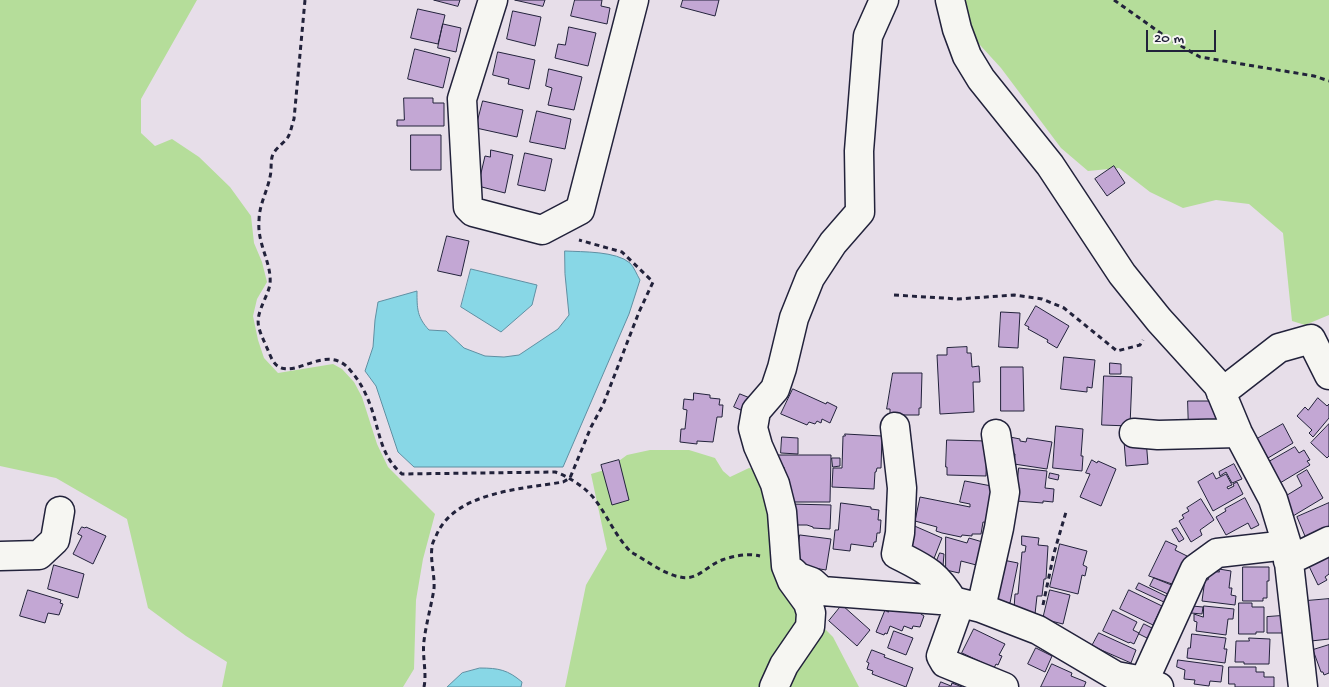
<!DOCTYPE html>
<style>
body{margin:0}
#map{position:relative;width:1329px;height:687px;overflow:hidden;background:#e7dee9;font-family:"Gochi Hand",sans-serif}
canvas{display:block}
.scale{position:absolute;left:1146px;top:30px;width:70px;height:22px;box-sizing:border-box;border:2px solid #22223b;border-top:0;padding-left:6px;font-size:15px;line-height:18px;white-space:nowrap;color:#22223b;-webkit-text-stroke:4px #f6f6f2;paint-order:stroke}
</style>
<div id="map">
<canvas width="1329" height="687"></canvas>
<div class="scale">20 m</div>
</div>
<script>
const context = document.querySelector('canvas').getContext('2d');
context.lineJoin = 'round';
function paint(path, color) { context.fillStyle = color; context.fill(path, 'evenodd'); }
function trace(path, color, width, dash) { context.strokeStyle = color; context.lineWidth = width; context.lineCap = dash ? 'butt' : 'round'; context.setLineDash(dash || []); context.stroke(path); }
paint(new Path2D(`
 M0 0H197L141 99V133L155 146 172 139 199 157 230 187 251 216 254 243 262 262 267 282 257 299 253 316 258 340 264 358 278 373 333 364 342 369 354 382 362 397 377 444 388 467 435 514 423 559 416 600 414 669 403 687H222L227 662 186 636 148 608 127 519 56 478 0 466Z
 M961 0H1329V315L1305 325 1292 321 1283 233 1249 204 1216 200 1183 208 1150 192 1119 168 1088 171 1061 148 1001 68 969 33Z
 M650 450H689L715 458 723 471 730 477 749 468 762 470 804 608 833 637 859 687H565L586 585 607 549 591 474 608 469 627 455Z`), '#b5dd9a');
const water = new Path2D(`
 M565 251C583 252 616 251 630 263 634 267 637 275 640 280L629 314 563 467H414L398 452 376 386 365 371 373 347 375 320 378 302 417 291C417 309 417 317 429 330L446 331 464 348 485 356 504 357 519 355 558 329 569 315 565 274Z
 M471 269 537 285 532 305 501 332 461 307Z
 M480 668C499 668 508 670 522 682L521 687H447L462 673Z`);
paint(water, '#88d7e6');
trace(water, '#5f8fa2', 1);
const building = new Path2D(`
 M434 0H460L458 6Z
 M515 0H545L543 6Z
 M575 0H602L601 6 610 8 607 24 571 16Z
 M683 0H719L715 16 681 7Z
 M418 9 445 15 438 44 411 38Z
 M513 11 541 17 535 46 507 39Z
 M443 24 461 28 456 52 438 48Z
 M569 27 596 33 588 66 555 58 558 44 565 45Z
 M415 49 450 58 443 88 408 79Z
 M498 52 535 60 529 89 508 84 509 79 493 75Z
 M549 69 582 77 574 110 548 105 552 88 546 86Z
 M404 98H433V103H444V126H397V120H404Z
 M483 101 523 110 517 137 476 128Z
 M537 111 571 119 565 149 530 142Z
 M411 135H441V170H411Z
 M491 150 513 155 505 193 478 186 485 156 490 157Z
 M525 153 552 159 545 191 518 185Z
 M1114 166 1125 183 1107 196 1095 179Z
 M447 236 469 241 461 276 438 271Z
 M1036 306 1069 326 1057 348 1047 342 1048 340 1028 329 1029 327 1025 325Z
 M1001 312 1020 313 1018 348 999 347Z
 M967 347V353H971L972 367 979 366 980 382H973L974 412 940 414 937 355H947V348Z
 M1064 357 1095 360 1092 388 1087 387V392L1061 389Z
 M1110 363 1121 364V374H1110Z
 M1001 367H1023L1024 411H1001Z
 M893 373H922L921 408H919V415H890V409H887Z
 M1104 376 1132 377 1130 426 1102 425Z
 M793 389 826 404 827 402 837 407 830 423 822 419 821 423 817 421 815 424 809 422 807 425 781 414Z
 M694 393 710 395V398L720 399 719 405H723L722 417H717L713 442 697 441V444L680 442 681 429H685L687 410 683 409 684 399 693 400Z
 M740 394 755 400 750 414 734 407Z
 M1318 398 1327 406 1329 404V418L1313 437 1309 433 1312 430 1297 416 1305 407 1308 410Z
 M1188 401H1217L1218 429 1189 433Z
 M1283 424 1293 443 1268 458 1257 439Z
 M1329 424V456L1327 458 1311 443Z
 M1056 426 1083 429 1081 456H1083L1082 471 1053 468Z
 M845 434 882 436 881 468H877L876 472H875L874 489 832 487 833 468H842L843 436H845Z
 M782 437 798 438V454L781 453Z
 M1010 437 1020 439V441L1026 442 1027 438 1052 442 1047 469 1014 464 1015 454 1011 453 1008 448Z
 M1146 439 1148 464 1126 466 1124 441Z
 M947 440 987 441 986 476 947 475V467H946Z
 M1295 447 1299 453 1304 450 1310 460 1307 461 1310 465 1280 483 1267 463Z
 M773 455H831L830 502H789V479H784V467H773Z
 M832 458H840V466L833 467Z
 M619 460 629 500 612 505 601 465Z
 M1092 460 1097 463 1098 461 1116 469 1101 506 1080 497 1090 474 1086 473Z
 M1234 464 1242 479 1232 483 1226 472 1220 476 1219 472Z
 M1019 468 1047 471 1045 488 1054 489 1053 502 1043 501V503L1016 501Z
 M1307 470 1323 498 1293 516 1285 503 1284 497 1302 486 1297 476Z
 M1050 473 1059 475 1058 480 1049 478Z
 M1213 473 1216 479 1226 474 1232 485 1227 487 1228 489 1234 486 1233 484 1237 482 1243 494 1213 511 1198 482Z
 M965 481 997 487 990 523 983 522 981 534H972V536L962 535 961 537 942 533 936 531 937 527 915 521 920 497 970 507V504L960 502Z
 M1245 498 1259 525 1251 529 1248 523 1226 535 1216 517 1226 511 1225 509Z
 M1201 499 1214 520 1200 530 1202 535 1191 542 1179 521 1184 518 1182 515 1189 511 1187 508Z
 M841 503 871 507V509L879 510 878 520H881L880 533H877L876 542H874L873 547 851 544 850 551 833 549 835 530H838Z
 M1329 503V531L1307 541 1297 517Z
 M790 504 831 505 830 529 813 528V527L807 525H795Z
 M910 524 942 538 933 561 901 548Z
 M82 527 85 528 86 527 106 536 93 564 73 554 82 536 78 534Z
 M1177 528 1184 539 1179 542 1172 530Z
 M800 535 831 539 826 570 796 565Z
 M1022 536 1039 538 1038 545 1048 546 1046 579H1044L1042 596H1037L1035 614 1014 609 1015 594H1018L1022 552H1025L1026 546 1022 545Z
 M946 537 967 543 969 538 986 543 984 567 961 561 959 573 946 570Z
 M1166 541 1177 546 1175 550 1187 556 1172 584 1149 576Z
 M1060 544 1087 551 1083 565 1087 567 1085 576 1082 575 1078 594 1050 587Z
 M1329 551V574L1325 577 1327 580 1318 585 1307 562Z
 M940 553 944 554 943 566 936 563Z
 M998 559 1018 563 1010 603 994 600Z
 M54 565 84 574 78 598 48 589Z
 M1243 567H1269V581H1267V598H1263V601H1243Z
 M1219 569 1231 571 1229 588H1232L1231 595 1236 596 1235 605 1202 601 1205 579 1208 580 1210 571 1219 572Z
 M1154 578 1174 586 1170 595 1150 586Z
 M1139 583 1168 597 1166 603 1136 589Z
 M28 590 61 600 60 603 63 604 59 615 48 613 45 623 20 616Z
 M1050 590 1070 595 1063 624 1043 619Z
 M1129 590 1162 606 1153 625 1120 609Z
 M1329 599V639L1311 641 1306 601Z
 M1239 603H1252V607H1264V632H1256V634H1239Z
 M842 605 870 630 857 646 829 621Z
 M890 606 921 612V614L924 616 920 627 913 626 912 629 904 626 902 631 890 626 887 634 885 633 884 635 876 632 885 610 888 612Z
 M1192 606 1203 607 1202 614 1191 613Z
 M1204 606 1234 609 1233 619H1228L1226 635 1196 631 1197 622 1194 621V614L1203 617Z
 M1113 610 1137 622 1133 630 1139 633 1134 644 1130 642 1129 643 1103 631Z
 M1281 616 1282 633H1267V617Z
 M1144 624 1154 629 1149 639 1139 634Z
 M974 629 1005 644 999 655 1002 656 998 665 996 664 994 668 962 653Z
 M894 631 913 638 906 655 888 648Z
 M1099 633 1136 650 1131 663 1092 646Z
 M1192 634 1226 638 1224 649H1227L1225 663 1187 658 1188 648H1190Z
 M1249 638 1270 639 1269 664H1244V662H1235L1236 641H1249Z
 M1329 645V673L1324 675 1323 672H1321L1313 650Z
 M1036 648 1052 656 1045 672 1028 664Z
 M872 650 885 655 884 657 913 668 906 687 872 674 873 671 867 669 869 663 867 662Z
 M1178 660 1223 666 1221 682 1210 681 1209 686 1194 684 1195 680 1184 679 1185 670 1177 667Z
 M1052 664 1072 673 1071 676 1086 682 1084 687H1041Z
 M1229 667H1256V672H1264V677H1274V687H1235V684H1229Z
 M941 682 951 686 952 683 962 687H939Z`);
paint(building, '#c3a7d4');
trace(building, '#22223b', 1);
const minor = new Path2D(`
 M493 0 462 99 468 207 473 212 542 230 580 210 634 0
 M950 0 957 29 967 56 981 79 1050 165 1122 274 1159 320 1218 385 1238 433 1273 499 1287 545 1303 687
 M1221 393 1279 348 1311 339 1329 375
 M895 427 902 488 900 533 896 554C925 569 935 572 953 601
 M1134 433 1158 435 1238 433
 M0 556 39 555 55 540 60 511
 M1288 561 1329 541
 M793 572 798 577 812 582 822 591 953 601 981 608 1038 630 1116 676 1144 681 1159 687
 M960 603 941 656 945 663 1004 687
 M981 608 999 528 1005 492 996 434
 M1144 681 1195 569 1217 553 1287 545
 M774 687 784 665 810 627 811 613 808 603 792 581 786 566 782 512 775 484 758 446 753 428 756 411 775 389 782 368 794 318 810 278 833 243 860 212 859 151 868 36 884 0`);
trace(minor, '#22223b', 31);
trace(new Path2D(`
 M305 0 294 119C292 124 291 132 288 137 284 143 277 147 273 154 270 161 272 169 270 177 267 192 259 205 259 221 257 244 272 263 270 284 269 290 266 296 264 301 254 323 258 327 267 348 270 354 272 363 279 367 298 377 328 343 350 370 360 381 367 395 372 410 380 434 381 456 402 474L555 472C568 476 588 489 596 501 608 517 616 537 631 552 646 560 663 574 680 577 698 581 706 566 722 560 733 556 748 553 760 556
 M1114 0 1169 39 1200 57 1314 76 1329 81
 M894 295 958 299 1014 295 1042 299 1064 308 1117 351 1140 345 1143 340
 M1043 605 1054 553 1066 512
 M424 687C427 672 422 657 424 641 426 624 431 607 434 589 435 575 430 561 432 547 432 544 434 540 436 536 454 492 521 489 563 482L570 478 591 427 603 405 639 312 653 282 622 252 579 240`), '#22223b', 3, [5, 4]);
trace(minor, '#f6f6f2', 28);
</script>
